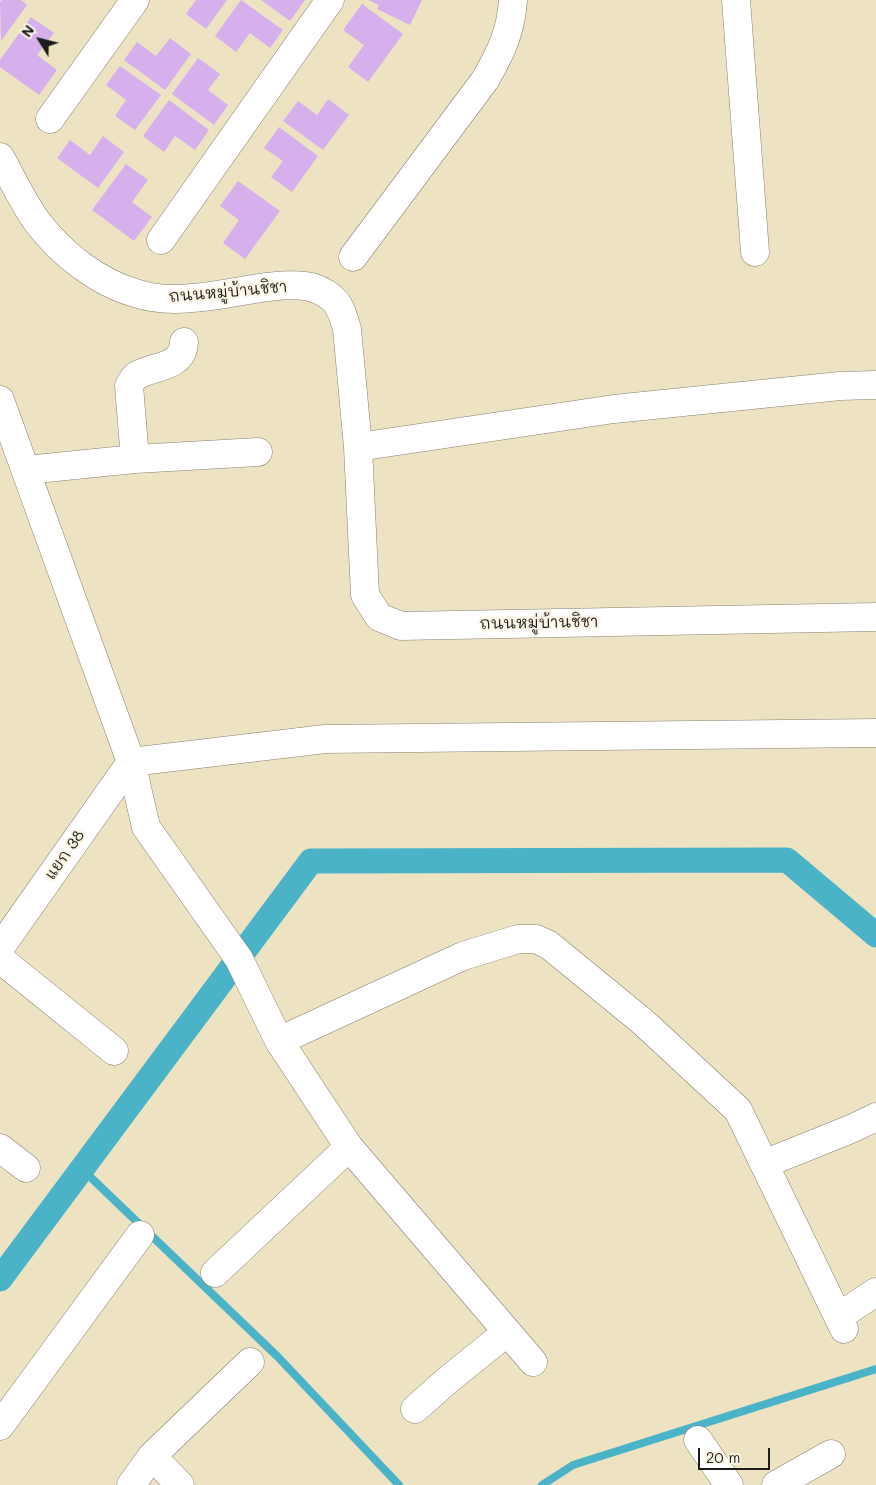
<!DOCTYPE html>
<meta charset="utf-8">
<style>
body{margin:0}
#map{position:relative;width:876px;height:1485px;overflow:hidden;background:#ede3c3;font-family:Mali,sans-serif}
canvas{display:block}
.north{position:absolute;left:15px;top:15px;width:50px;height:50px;-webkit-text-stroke:4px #fcf5e5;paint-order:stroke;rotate:306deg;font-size:14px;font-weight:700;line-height:20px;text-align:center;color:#1c1c1c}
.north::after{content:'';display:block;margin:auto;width:18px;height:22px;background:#1c1c1c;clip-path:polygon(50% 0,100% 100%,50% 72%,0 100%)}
.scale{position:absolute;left:698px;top:1448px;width:72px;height:22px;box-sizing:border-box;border:2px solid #1c1c1c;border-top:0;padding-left:6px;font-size:15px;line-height:18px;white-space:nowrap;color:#1c1c1c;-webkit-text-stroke:4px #fcf5e5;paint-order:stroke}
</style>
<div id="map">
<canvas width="876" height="1485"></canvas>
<div class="north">N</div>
<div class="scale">20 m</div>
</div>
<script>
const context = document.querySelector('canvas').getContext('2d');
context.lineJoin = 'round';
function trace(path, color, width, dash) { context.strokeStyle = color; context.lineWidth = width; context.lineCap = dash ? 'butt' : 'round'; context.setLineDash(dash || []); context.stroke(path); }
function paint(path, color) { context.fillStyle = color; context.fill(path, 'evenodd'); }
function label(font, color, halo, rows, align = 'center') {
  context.font = font + ' Mali,"Playpen Sans Thai",sans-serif'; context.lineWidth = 4.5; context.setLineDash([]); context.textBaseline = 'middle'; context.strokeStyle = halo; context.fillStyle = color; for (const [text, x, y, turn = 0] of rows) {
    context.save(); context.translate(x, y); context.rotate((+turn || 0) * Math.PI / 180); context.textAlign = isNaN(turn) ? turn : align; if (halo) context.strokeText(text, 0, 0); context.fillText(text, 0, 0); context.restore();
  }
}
trace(new Path2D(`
 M82 1169 278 1357 399 1485
 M542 1485 573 1465 876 1369`), '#4ab3c8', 8);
trace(new Path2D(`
 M0 1279 311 861 787 860 876 935`), '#4ab3c8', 25);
paint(new Path2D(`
 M2 0H21L27 5 1 41 0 2Z
 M196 0H227L206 29 186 14Z
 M241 0 283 30 270 48 250 33 236 52 215 36Z
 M261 0H305L290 21Z
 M368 0H422L410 25 377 9 379 5Z
 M362 4 403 34 368 82 348 67 364 45 343 30Z
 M31 17 54 33 37 55 57 70 39 95 0 67V60Z
 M170 38 191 54 165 90 124 60 137 42 156 56Z
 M198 58 220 74 208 90 228 105 214 125 172 94Z
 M120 66 161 95 135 130 115 116 126 100 106 85Z
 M328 99 349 115 323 150 283 121 298 101 317 115Z
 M169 100 209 130 195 150 175 136 164 152 143 136Z
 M279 127 318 156 292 192 271 177 283 161 264 148Z
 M103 136 124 152 98 188 57 158 70 140 90 155Z
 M126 164 148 180 132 202 152 217 134 241 92 210Z
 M238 181 280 211 245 259 223 243 239 220 220 206Z`), '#d5b0ec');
const minor = new Path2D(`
 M736 0 755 252
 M50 119 135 0
 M0 157C12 178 23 203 38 223 62 254 97 282 135 293 153 299 173 300 192 298 228 296 270 282 305 286 315 287 326 293 333 299 341 306 344 319 347 329L358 447 365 595 379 617 401 626 876 617
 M161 240 330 0
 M353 257 485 80C501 52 511 32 513 0
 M0 400 131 762 146 827 239 959 279 1041 349 1147 533 1362
 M358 447 614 409 840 386 876 385
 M135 459 129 386C131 383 133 378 136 376 153 365 183 369 184 342
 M26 470 135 459 258 452
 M0 948 131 762 325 739 876 733
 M0 959 114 1051
 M279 1041 463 956 518 939H536L549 945 643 1022 738 1110 844 1329
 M0 1148 26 1168
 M764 1164 851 1129 876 1117
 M215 1273 349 1147
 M838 1317 876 1292
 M415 1409 449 1379 506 1333
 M0 1426 140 1235
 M698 1440 729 1485
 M152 1456 180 1485
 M131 1485 152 1456 250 1362
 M776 1485 831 1454`);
trace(minor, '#848070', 29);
trace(minor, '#fff', 28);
label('16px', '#1c1c1c', '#fcf5e5', [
 ["ถนนหมู่บ้านชิชา",228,292,-5],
 ["ถนนหมู่บ้านชิชา",539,623,-1],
 ["แยก 38",65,855,-55]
]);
</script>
